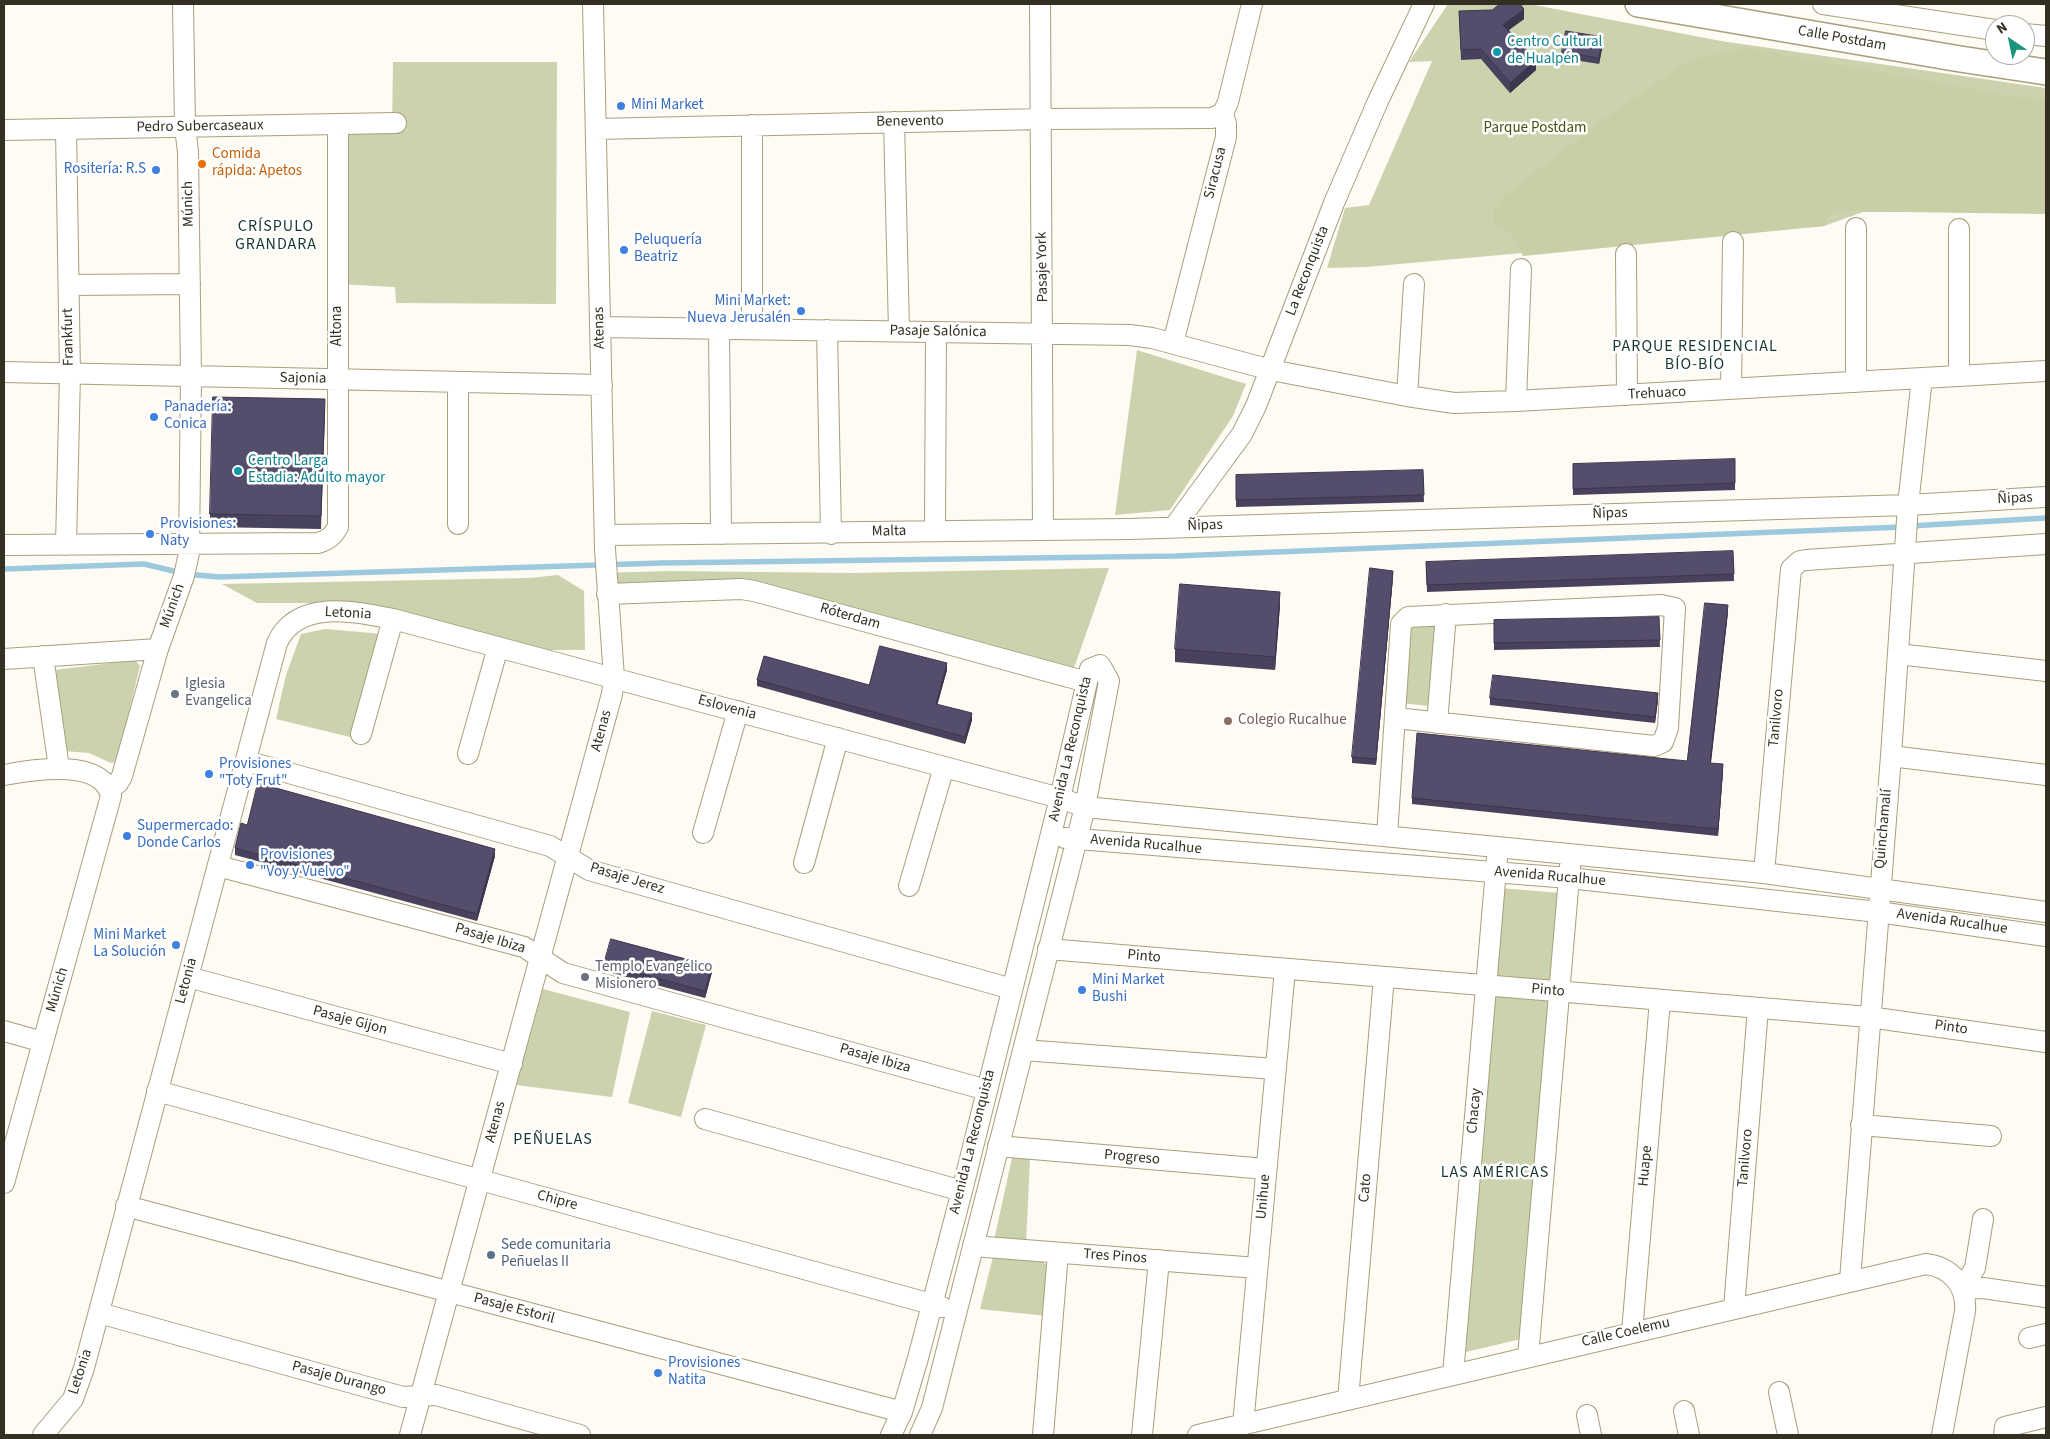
<!DOCTYPE html>
<meta charset="utf-8">
<style>
body{margin:0}
#map{position:relative;width:2050px;height:1439px;overflow:hidden;background:#fefbf4;font-family:"Source Sans 3",sans-serif}
canvas{display:block}
.frame{position:absolute;inset:0;border:5px solid #343021;pointer-events:none}
.north{position:absolute;left:1985px;top:15px;width:50px;height:50px;box-sizing:border-box;background:#fff;border:1px solid #aeaca6;border-radius:50%;rotate:326deg;font-size:14px;font-weight:700;line-height:20px;text-align:center;color:#343021}
.north::after{content:'';display:block;margin:auto;width:18px;height:22px;background:#18957c;clip-path:polygon(50% 0,100% 100%,50% 72%,0 100%)}
</style>
<div id="map">
<canvas width="2050" height="1439"></canvas>
<div class="frame"></div>
<div class="north">N</div>
</div>
<script>
const context = document.querySelector('canvas').getContext('2d');
context.lineJoin = 'round';
function paint(path, color) { context.fillStyle = color; context.fill(path, 'evenodd'); }
function trace(path, color, width, dash) { context.strokeStyle = color; context.lineWidth = width; context.lineCap = dash ? 'butt' : 'round'; context.setLineDash(dash || []); context.stroke(path); }
function label(font, color, halo, rows, align = 'center') {
  context.font = font + ' "Source Sans 3",sans-serif'; context.lineWidth = 5; context.setLineDash([]); context.textBaseline = 'middle'; context.strokeStyle = halo; context.fillStyle = color; for (const [text, x, y, turn = 0] of rows) {
    context.save(); context.translate(x, y); context.rotate((+turn || 0) * Math.PI / 180); context.textAlign = isNaN(turn) ? turn : align; if (halo) context.strokeText(text, 0, 0); context.fillText(text, 0, 0); context.restore();
  }
}
paint(new Path2D(`
 M1448 4H1529L1721 41 2046 88V212H1863L1824 226 1366 267 1327 268 1345 208 1369 205 1432 61 1409 62Z
 M393 62H557L556 304 396 303 395 287 337 284 332 135 392 129Z
 M1137 350 1246 384 1233 416 1170 510 1115 515Z
 M1109 568 1067 688 743 599 616 589 598 573 670 571 852 573Z
 M558 575 584 591 585 650H534L353 603H257L222 584 529 578Z
 M1416 623H1438L1430 706 1400 703 1406 630Z
 M325 629 383 634 354 738 276 719 286 675 301 634Z
 M135 660 140 666 117 762 111 763 89 753 64 751 55 670Z
 M1500 888 1561 893 1556 978 1548 983 1501 978 1493 974Z
 M543 989 630 1012 612 1097 516 1085Z
 M1499 992 1544 995 1550 1004 1525 1338 1462 1353 1491 1001Z
 M652 1011 706 1025 681 1117 628 1103Z
 M1012 1158 1030 1159 1026 1244 994 1240Z
 M993 1257 1043 1262 1050 1268 1047 1316 980 1309Z`), '#ccd2ad');
paint(new Path2D(`
 M1748 48 2015 97 2046 99V214L1832 211 1824 226 1523 256 1511 233 1494 225 1493 213 1503 197 1604 119 1691 60Z`), '#c8cea5');
trace(new Path2D(`
 M1911 526 2046 518
 M4 569 144 564 186 574 219 577 662 563 1176 556 1902 527`), '#9cc9de', 5.5);
const minor = new Path2D(`
 M1040 4 1043 529
 M1823 4 1995 30
 M2025 34 2046 36
 M1223 113 1228 102 1252 4
 M894 122 899 331
 M752 125V329
 M596 129 1041 119 1212 118 1223 113
 M4 130 396 123
 M1959 229V376
 M1626 254 1627 395
 M69 285 190 284
 M600 327 1130 335 1152 338 1271 370 1407 396 1454 403 1516 401 2046 371
 M719 328 721 534
 M827 330 831 534
 M1173 343 1226 137V124L1223 113
 M4 372 602 385
 M458 382V524
 M1856 382V228
 M1731 389 1733 242
 M1407 396 1414 284
 M1516 401 1521 269
 M1174 527 1242 434 1256 406 1334 203 1378 101 1424 4
 M935 531 936 332
 M605 535 1129 529 1908 505 2046 497
 M4 545 318 543C328 540 333 536 338 527V124
 M66 545 70 374 66 129
 M607 594 741 589 754 591 1087 682
 M1898 654 2046 671
 M43 656 59 768
 M4 659 158 649
 M1437 723 1446 614
 M361 734 393 619
 M468 754 498 647
 M1891 756 2046 775
 M246 761 550 846 589 870 1012 989
 M4 775C31 770 102 757 111 796L4 1183
 M110 789 118 783 122 776 158 649 184 576 189 553 191 376 188 152 185 127 183 4
 M703 833 738 711
 M1387 836 1401 624 1408 617 1661 605 1675 608 1668 728 1663 742 1654 746 1396 718
 M1065 838 1569 878 1878 912 2046 936
 M804 863 838 738
 M218 866 524 947 563 973 987 1090
 M1764 873 1791 569 1800 561 1806 560 2046 544
 M909 886 944 767
 M1048 949 1869 1017 2046 1042
 M188 977 512 1064
 M4 1031 43 1042
 M1023 1050 1275 1069
 M157 1091 942 1307
 M705 1119 962 1191
 M1861 1125 1991 1136
 M998 1146 1266 1169
 M126 1206 902 1412
 M973 1246 1257 1268
 M1850 1280 1891 756 1908 505 1922 378
 M1962 1289 1983 1288 2046 1297
 M1962 1289 1975 1268 1983 1219
 M1734 1308 1758 1008
 M99 1313 403 1397 436 1395 580 1435
 M1632 1332 1660 1000
 M2029 1338 2046 1334
 M1528 1357 1570 866
 M1453 1375 1497 858
 M1779 1392 1788 1435
 M1348 1400 1384 977
 M1684 1411 1689 1435
 M1587 1415 1591 1435
 M1243 1425 1285 969
 M43 1435 73 1399 84 1368 277 643C297 599 354 611 393 619L1060 798 1085 807 1764 873 2046 912
 M410 1435 612 694 614 678 605 549 593 4
 M891 1435 902 1412 918 1358 962 1191 1060 798 1090 669 1100 665 1109 681 1085 807 932 1408 920 1435
 M1043 1435 1058 1253
 M1142 1435 1159 1260
 M1198 1435 1926 1264C1951 1267 1967 1286 1965 1311L1942 1435
 M2004 1435 2005 1427 2046 1417`);
const major = new Path2D(`
 M1638 4 1960 59 2046 72`);
trace(minor, '#a99f7c', 22);
trace(major, '#a99f7c', 28);
trace(minor, '#fff', 20);
trace(major, '#fff', 25);
paint(new Path2D(`
 M1459 11 1524 19 1509 30 1536 70 1510 93 1481 59 1461 60Z
 M1603 44 1599 64 1562 58V52Z
 M325 412 321 529 210 527V514Z
 M1735 459V490L1573 495V464Z
 M1423 470 1424 502 1236 507V475Z
 M1733 551 1734 581 1427 592 1426 562Z
 M1393 577 1376 765 1352 763V757Z
 M1280 605 1275 670 1175 662V649Z
 M1728 612 1711 763 1723 771 1718 836 1412 804V798L1687 761Z
 M1659 617 1660 647 1494 650V620Z
 M947 670 937 704 972 720 965 744 757 686V680L869 685Z
 M1490 698 1658 700 1655 723 1490 705Z
 M235 848 495 856 477 921 235 855Z
 M604 964 712 972 705 998 604 971Z`), '#49425d');
paint(new Path2D(`
 M1524 9V19L1503 34V25Z
 M1603 37V44L1599 64V58Z
 M1536 60V70L1510 93V83Z
 M1393 571V577L1376 765V759Z
 M1280 592V605L1275 670V657Z
 M1728 605V612L1710 769V763Z
 M947 663V670L936 710V704Z
 M1658 693V700L1655 723V717Z
 M972 713V720L965 744V737Z
 M1723 764V771L1718 836V829Z
 M495 849V856L477 921V914Z
 M712 966V972L705 998V991Z`), '#3c364c');
const building = new Path2D(`
 M1500 4H1520L1524 9 1503 25 1536 60 1510 83 1481 49 1461 50 1459 11 1492 10Z
 M1566 31 1603 37 1599 58 1562 52Z
 M213 397 325 399 321 516 210 514Z
 M1735 459V483L1573 489V464Z
 M1423 470 1424 495 1236 500V475Z
 M1733 551 1734 574 1427 585 1426 562Z
 M1370 568 1393 571 1376 759 1352 757Z
 M1180 584 1280 592 1275 657 1175 649Z
 M1705 603 1728 605 1710 763 1723 764 1718 829 1412 798 1417 733 1687 761Z
 M1659 617 1660 640 1494 643V620Z
 M880 646 947 663 936 704 972 713 965 737 757 680 764 656 869 685Z
 M1493 675 1658 693 1655 717 1490 698Z
 M258 783 495 849 477 914 235 848 241 823 247 825Z
 M611 939 712 966 705 991 604 964Z`);
paint(building, '#554d6c');
trace(building, '#3c364c', 1);
for (const [x, y, r, color] of [
 [1497,52,5,"#0f9aa8"],
 [621,106,5,"#3f7fe0"],
 [202,164,5,"#e8710a"],
 [156,170,5,"#3f7fe0"],
 [624,250,5,"#3f7fe0"],
 [801,311,5,"#3f7fe0"],
 [154,417,5,"#3f7fe0"],
 [238,471,5,"#0f9aa8"],
 [150,534,5,"#3f7fe0"],
 [175,694,5,"#6b7280"],
 [1228,721,5,"#8d6e63"],
 [209,774,5,"#3f7fe0"],
 [127,836,5,"#3f7fe0"],
 [250,865,5,"#3f7fe0"],
 [176,945,5,"#3f7fe0"],
 [585,977,5,"#6b7280"],
 [1082,990,5,"#3f7fe0"],
 [491,1255,5,"#5c6f8a"],
 [658,1373,5,"#3f7fe0"]
]) { const dot = new Path2D(); dot.arc(x, y, r, 0, 2 * Math.PI); context.fillStyle = color; context.fill(dot); trace(dot, '#fff', 2); }
label('15px', '#343021', '#fff', [
 ["Calle Postdam",1842,39,10],
 ["Benevento",910,122,-1],
 ["Pedro Subercaseaux",200,127,-1],
 ["Siracusa",1216,173,-76],
 ["Múnich",189,204,-91],
 ["Pasaje York",1043,267,-91],
 ["La Reconquista",1308,271,-69],
 ["Altona",338,326,-90],
 ["Atenas",600,328,-91],
 ["Pasaje Salónica",938,332,1],
 ["Frankfurt",69,337,-91],
 ["Sajonia",303,379,1],
 ["Trehuaco",1657,394,-3],
 ["Ñipas",2015,499,-3],
 ["Ñipas",1610,514,-2],
 ["Ñipas",1205,526,-2],
 ["Malta",889,532,-1],
 ["Múnich",173,606,-70],
 ["Letonia",348,614,3],
 ["Róterdam",850,617,16],
 ["Eslovenia",727,708,15],
 ["Tanilvoro",1777,718,-85],
 ["Atenas",602,731,-75],
 ["Avenida La Reconquista",1071,749,-77],
 ["Quinchamalí",1884,829,-85],
 ["Avenida Rucalhue",1146,845,5],
 ["Avenida Rucalhue",1550,877,5],
 ["Pasaje Jerez",627,879,17],
 ["Avenida Rucalhue",1952,922,8],
 ["Pasaje Ibiza",490,939,17],
 ["Pinto",1144,957,5],
 ["Letonia",187,981,-75],
 ["Múnich",58,990,-74],
 ["Pinto",1548,991,5],
 ["Pasaje Gijon",350,1021,15],
 ["Pinto",1951,1028,8],
 ["Pasaje Ibiza",875,1059,16],
 ["Chacay",1475,1111,-85],
 ["Atenas",496,1122,-75],
 ["Avenida La Reconquista",973,1142,-76],
 ["Progreso",1132,1158,5],
 ["Tanilvoro",1746,1158,-85],
 ["Huape",1646,1166,-85],
 ["Cato",1366,1188,-85],
 ["Unihue",1264,1197,-85],
 ["Chipre",557,1201,15],
 ["Tres Pinos",1115,1257,4],
 ["Pasaje Estoril",514,1309,15],
 ["Calle Coelemu",1626,1333,-13],
 ["Letonia",81,1372,-72],
 ["Pasaje Durango",339,1379,15]
]);
label('15px', '#0d838f', '#fff', [
 ["Centro Cultural",1507,43],
 ["de Hualpén",1507,60],
 ["Centro Larga",248,462],
 ["Estadia: Adulto mayor",248,479]
], 'left');
label('15px', '#366cbe', '#fff', [
 ["Mini Market",631,106],
 ["Rositería: R.S",146,170,"right"],
 ["Peluquería",634,241],
 ["Beatriz",634,258],
 ["Mini Market:",791,302,"right"],
 ["Nueva Jerusalén",791,319,"right"],
 ["Panadería:",164,408],
 ["Conica",164,425],
 ["Provisiones:",160,525],
 ["Naty",160,542],
 ["Provisiones",219,765],
 ["\"Toty Frut\"",219,782],
 ["Supermercado:",137,827],
 ["Donde Carlos",137,844],
 ["Provisiones",260,856],
 ["\"Voy y Vuelvo\"",260,873],
 ["Mini Market",166,936,"right"],
 ["La Solución",166,953,"right"],
 ["Mini Market",1092,981],
 ["Bushi",1092,998],
 ["Provisiones",668,1364],
 ["Natita",668,1381]
], 'left');
label('15px', '#4a500e', '#fff', [
 ["Parque Postdam",1535,129]
]);
label('15px', '#c56008', '#fff', [
 ["Comida",212,155],
 ["rápida: Apetos",212,172]
], 'left');
label('15px', '#5b616d', '#fff', [
 ["Iglesia",185,685],
 ["Evangelica",185,702],
 ["Templo Evangélico",595,968],
 ["Misionero",595,985]
], 'left');
label('15px', '#785e54', '#fff', [
 ["Colegio Rucalhue",1238,721]
], 'left');
label('15px', '#4e5e75', '#fff', [
 ["Sede comunitaria",501,1246],
 ["Peñuelas II",501,1263]
], 'left');
context.letterSpacing = '1px';
label('16px', '#17362e', '#fff', [
 ["CRÍSPULO",276,227],
 ["GRANDARA",276,245],
 ["PARQUE RESIDENCIAL",1695,347],
 ["BÍO-BÍO",1695,365],
 ["PEÑUELAS",553,1140],
 ["LAS AMÉRICAS",1495,1173]
]);
context.letterSpacing = '0px';
</script>
